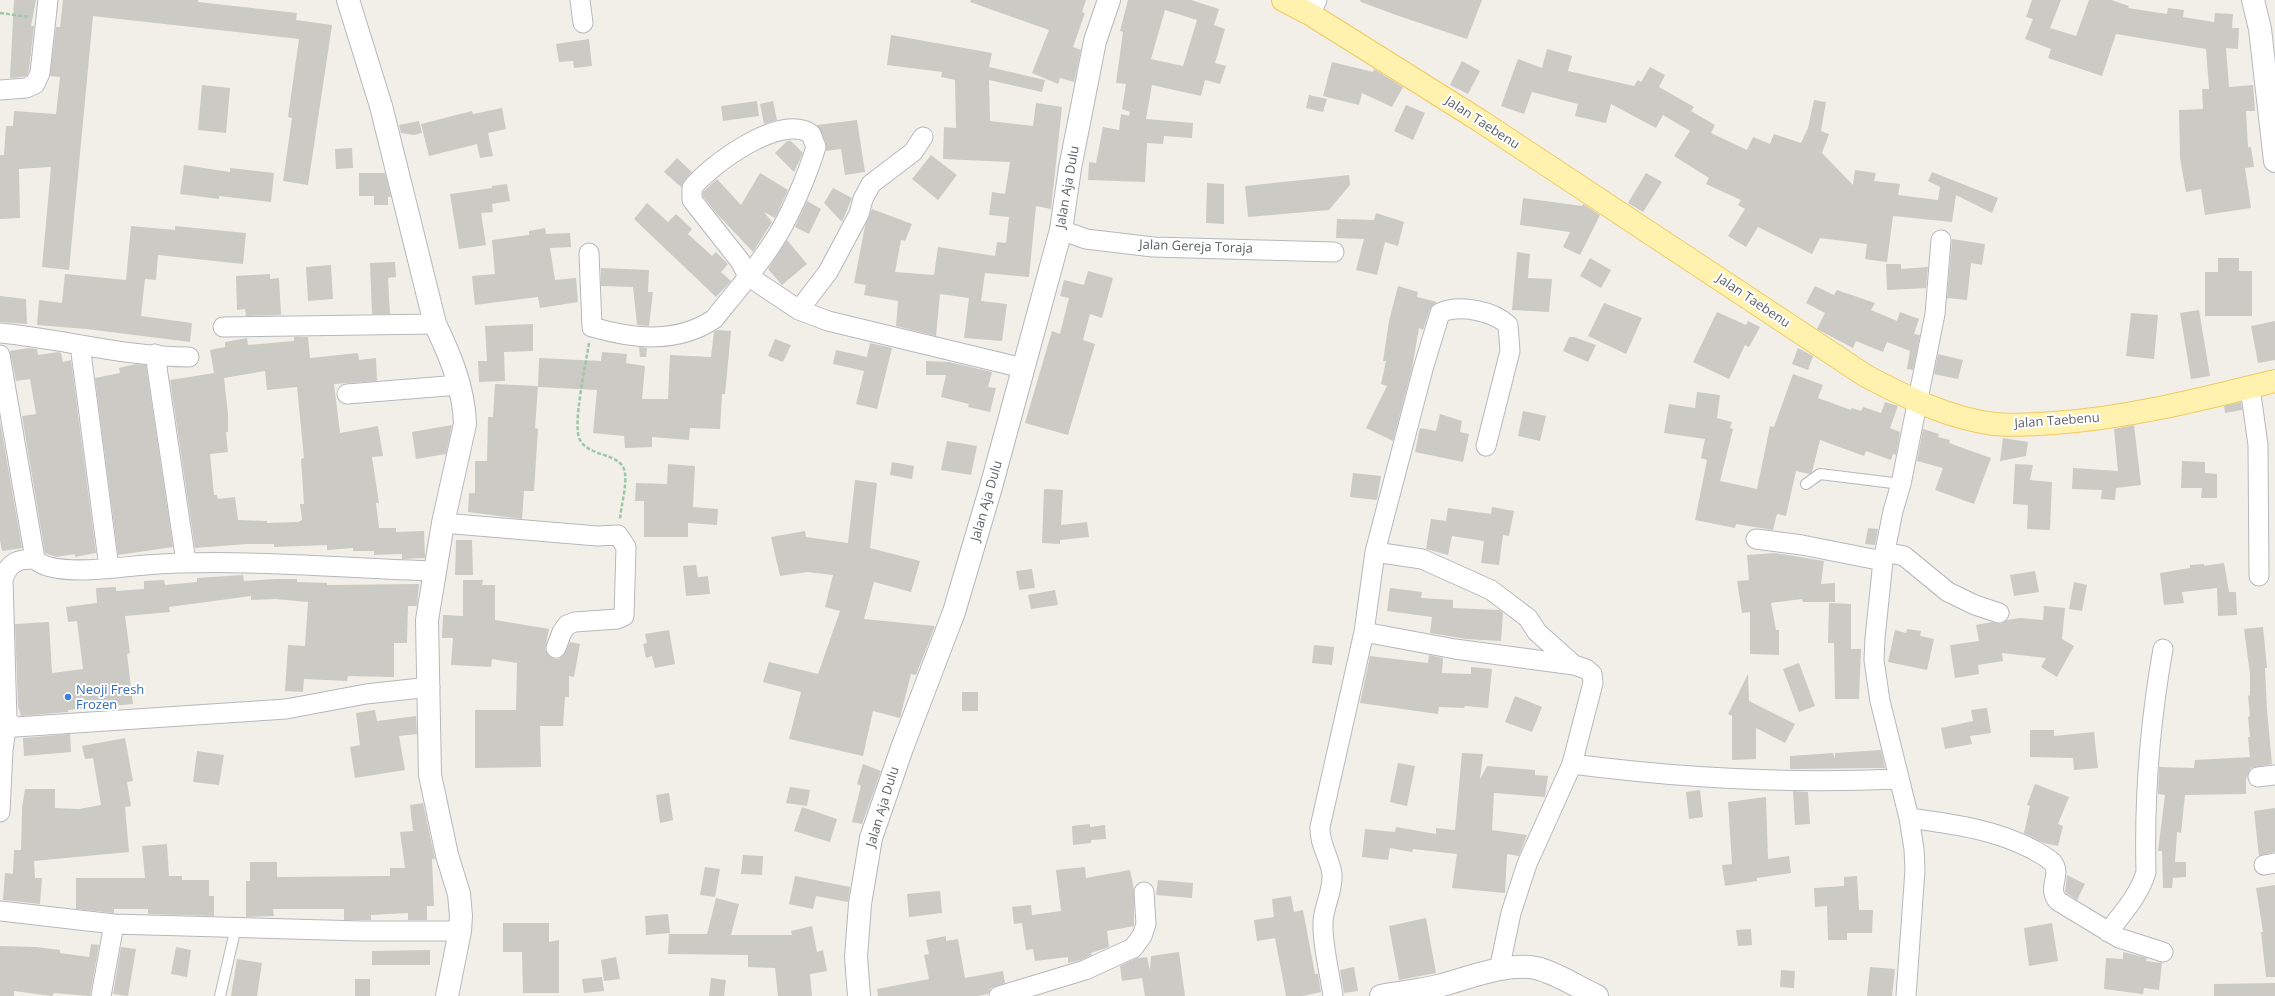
<!DOCTYPE html>
<style>
body{margin:0}
canvas{display:block;background:#f1efe8}
</style>
<canvas width="2275" height="996"></canvas>
<script>
const context = document.querySelector('canvas').getContext('2d');
context.lineJoin = 'round';
function paint(path, color) { context.fillStyle = color; context.fill(path, 'evenodd'); }
function trace(path, color, width, dash) { context.strokeStyle = color; context.lineWidth = width; context.lineCap = dash ? 'butt' : 'round'; context.setLineDash(dash || []); context.stroke(path); }
function label(font, color, halo, rows, align = 'center') {
  context.font = font + ' "Open Sans",sans-serif'; context.lineWidth = 4; context.setLineDash([]); context.textBaseline = 'middle'; context.strokeStyle = halo; context.fillStyle = color; for (const [text, x, y, turn = 0] of rows) {
    context.save(); context.translate(x, y); context.rotate((+turn || 0) * Math.PI / 180); context.textAlign = isNaN(turn) ? turn : align; if (halo) context.strokeText(text, 0, 0); context.fillText(text, 0, 0); context.restore();
  }
}
paint(new Path2D(`
 M14 0H36L31 26H34L29 70 27 76 13 78H10Z
 M63 0H198V2L297 13 296 20 332 25 308 185 283 181 292 118 288 117 299 39 93 16 69 270 42 267 51 167 19 169 20 218 0 219V155H4L6 126H13L14 111 56 114 60 77 50 76 56 27H60Z
 M971 0H1086L1082 12 1085 13 1073 47 1081 50 1074 82 1060 78 1058 84 1032 73 1049 30 970 2Z
 M1128 0H1191L1219 9 1214 25 1225 29 1215 63 1226 66 1220 84 1205 80 1201 96 1152 85 1146 119 1193 123 1192 138 1164 136 1163 144 1147 143 1145 182 1088 180 1089 162 1096 163 1103 127 1119 130 1121 114 1129 116 1130 112 1122 109 1126 84 1116 83 1123 32 1120 31ZM1165 10 1197 20 1183 66 1151 59Z
 M1360 0H1482L1467 39 1396 15 1361 2Z
 M2032 0H2061L2050 28 2076 36 2089 0H2111L2129 6 2128 8 2167 14 2168 8 2184 10 2183 17 2214 22 2215 13 2233 14 2232 28H2239L2238 49 2226 48 2229 87 2253 85 2255 111H2246L2248 147H2251L2254 167 2245 168 2251 208 2205 215 2201 189 2186 192 2180 158 2179 110 2203 109 2202 89H2209L2206 49 2116 34 2102 76 2048 58 2051 49 2025 39 2033 19 2026 17Z
 M891 35 992 53 989 67 1045 80 1042 92 989 80 990 121 1033 126 1036 103 1062 107 1051 209 1036 206 1029 277 985 273 981 301 1007 304 1002 341 964 338 969 298 940 294 936 336 896 326 898 301 864 295 866 285 854 283 865 226 872 209 912 224 905 241 901 240 895 272 934 275 938 247 995 256 997 242 1006 243 1009 217 989 215 992 192 1005 194 1010 162 943 159 944 127 956 128 955 80 941 77 942 72 887 65Z
 M589 39 592 66 574 68 573 61 559 62 556 44Z
 M1547 49 1572 56 1568 71 1634 86 1638 80 1641 82 1650 67 1665 75 1659 87 1694 107 1691 111 1715 125 1711 133 1747 150 1753 137 1770 144 1774 134 1801 143 1808 128 1814 100 1826 102 1821 131 1829 134 1822 153 1853 185 1855 170 1876 173 1874 181 1900 184 1898 195 1938 200 1940 187 1928 181 1932 172 1998 198 1992 213 1956 195 1952 222 1893 216 1887 262 1865 259 1867 244 1820 238 1812 254 1758 227 1746 247 1728 236 1745 209 1738 205 1741 200 1706 184 1709 178 1674 156 1690 131 1663 115 1656 128 1611 104 1606 123 1575 116 1578 104 1532 92 1524 114 1501 106 1518 59 1542 68Z
 M1462 61 1480 71 1468 94 1450 85Z
 M1332 62 1373 72 1374 69 1403 87 1392 107 1362 93 1359 105 1323 96Z
 M202 85 230 88 226 133 198 130Z
 M1309 95 1327 99 1323 112 1306 108Z
 M757 101 759 116 723 121 721 106Z
 M773 101 777 120 764 124 760 104Z
 M1406 105 1425 113 1413 140 1394 131Z
 M502 108 506 129 488 133 493 156 480 158 477 144 429 156 421 124 472 111 473 114Z
 M857 120 865 172 845 175 841 149 826 151V143L817 125Z
 M419 121 422 133 414 135 401 133 399 125Z
 M787 141H791L803 153 794 172 775 153Z
 M352 148 353 168 336 169 335 149Z
 M931 155 957 175 938 200 912 179Z
 M677 158 692 172 684 181 681 187 664 172Z
 M184 165 230 172V168L274 173 271 202 219 196V199L180 194Z
 M359 173H385L391 197H388V205H374V196H359Z
 M760 173 788 190 775 218 764 212 772 222 753 252 717 214 703 196V192L717 179 741 205Z
 M1646 173 1662 182 1643 212 1628 203Z
 M1349 175 1350 185 1329 210 1248 217 1245 186Z
 M1207 183 1224 184V224L1206 223Z
 M507 184 510 201 492 204 493 212 481 213 486 245 459 249 450 194 492 188V186Z
 M833 188 852 198 842 222 824 203Z
 M1523 198 1582 206 1583 204 1600 215 1580 255 1563 247 1570 232 1520 225Z
 M807 201 821 209 809 234 795 227Z
 M647 203 668 222 676 214 692 229 688 234 712 256 716 252 728 264 721 272 731 281 716 297 634 219Z
 M1376 213 1404 222 1398 246 1385 242 1377 275 1356 270 1364 239 1336 238 1337 219 1374 220Z
 M131 226 175 230V226L246 233 243 264 158 255 156 280 145 279 141 316 192 323 190 342 86 329 37 325 39 300 62 303 65 274 126 280Z
 M545 228 546 234 570 233 571 247 550 248 555 280 576 278 578 302 540 308 538 297 475 305 472 276 495 274 492 240 529 235V231Z
 M1952 239 1985 244 1982 265 1971 263 1967 300 1947 298Z
 M787 240 807 264 782 285 768 269Z
 M1517 252 1530 254 1528 278 1552 279 1549 312 1512 310Z
 M1590 258 1611 270 1601 288 1580 276Z
 M2218 258H2239V271H2252V316H2205V272H2218Z
 M395 262 396 277 388 278 390 314H372L370 263Z
 M1886 264H1901V269L1928 267 1926 288 1887 290Z
 M331 265 333 299 308 301 306 267Z
 M601 268 649 270 648 292H653L649 326 637 325 633 287 601 286Z
 M1088 271 1113 278 1102 318 1090 314 1083 340 1095 344 1068 435 1025 423 1052 331 1060 334 1069 298 1060 296 1064 280 1084 285Z
 M270 274V279L279 278 281 315 246 316 245 309 237 310 236 276Z
 M1398 286 1418 292 1417 297 1437 302 1430 309 1423 330 1419 328 1412 368 1393 441 1366 428 1387 386 1381 384 1386 361H1383L1389 321Z
 M1815 286 1834 295 1837 290 1875 303 1871 310 1897 321 1900 312 1919 319 1914 334 1920 335 1913 370 1907 369 1910 351 1887 342 1883 352 1856 341 1853 348 1817 329 1825 313 1806 303Z
 M0 296 26 299 27 324 0 322Z
 M1604 303 1642 318 1626 354 1588 336Z
 M2199 310 2210 376 2191 379 2180 313Z
 M1717 312 1746 325 1748 321 1760 327 1749 347 1745 345 1729 379 1693 362Z
 M2131 313 2158 315 2154 359 2126 356Z
 M2275 321V360L2258 363 2251 326Z
 M533 324V351L504 352 505 381 479 382 478 361H487L485 326Z
 M717 330 731 331 725 394H722L720 429 690 428 689 440 652 437V447L625 448 624 436 593 433 597 390 538 387 539 358 601 361 602 352 627 354 626 363 645 366 642 399H668L670 355 711 357 714 332Z
 M294 337H308L310 358 358 353 359 360 376 358 377 381 334 384 340 433 378 426 383 456 372 457 379 503H376L379 528H396V532L424 531 425 558 402 559V554L374 555V551H353V548L327 550V545L274 547V544H247L195 548 170 380 214 373 210 350 225 347V342L247 338 248 345 294 341ZM265 371 267 390 297 387 304 458 301 459 304 504H300L302 520 298 522 267 523V521L238 520 235 497 218 499 217 495H214L210 454 228 452 226 432H228V414L224 378Z
 M1569 337H1574L1596 345 1588 362 1563 351Z
 M775 339 791 345 783 362 768 356Z
 M870 343 892 348 877 409 856 404 864 371 833 364 836 350 867 357Z
 M639 347 647 348 646 357H640Z
 M28 348 37 349 38 355 59 352 61 353 63 362 71 360 96 553 75 557V554L56 557 45 553 22 416 36 414 30 379 16 381 10 351Z
 M1798 348 1813 356 1808 370 1792 364Z
 M1938 354 1963 360 1958 379 1934 374Z
 M926 361 949 362 992 372 988 387 996 388 990 412 968 407 969 404 941 397 946 375H926Z
 M136 364 146 365 173 547 118 555 95 378 120 373 119 368Z
 M1793 374 1823 385 1818 398 1851 410 1852 408 1861 411 1863 407 1881 413 1885 402 1898 406 1890 428 1900 432 1896 455 1893 454 1891 460 1866 451 1864 456 1820 440 1812 472 1809 474 1796 471 1786 516 1777 514 1773 530 1736 524 1735 528 1695 520 1707 460 1701 458 1705 439 1664 433 1669 404 1695 408 1697 392 1720 395 1717 418 1732 422 1730 428 1733 429 1720 481 1757 489 1770 426 1774 427Z
 M495 384 538 386 535 428 538 429 534 491H524L522 519 468 512 469 493H475V461H487L488 417H493Z
 M2241 402 2242 410 2225 413 2224 406Z
 M1523 411 1546 416 1540 441 1518 436Z
 M1440 414 1462 421 1460 432 1469 434 1463 462 1415 452 1420 428 1436 431Z
 M0 421 22 548 2 551 0 540Z
 M452 425 446 454 416 459 412 432Z
 M2134 425 2141 485 2116 488 2115 500 2101 499 2102 490 2072 489 2073 468 2118 471 2114 429Z
 M1923 429 1939 434 1938 437 1950 440 1949 443 1991 458 1974 504 1935 490 1943 468 1917 461Z
 M2003 438 2028 442 2026 456 2000 461Z
 M947 441 977 446 971 475 941 470Z
 M2182 461 2205 462V473L2217 474V498H2201L2202 488H2181Z
 M892 462 914 466 912 479 890 475Z
 M668 464 695 466 693 507 718 509 717 525 688 523V537H644V501H635L636 483 667 484Z
 M2015 464 2033 465 2030 480 2052 482 2050 530 2027 529 2028 505 2013 504Z
 M1353 473 1381 476 1377 500 1350 497Z
 M855 480 877 483 870 548 920 561 911 592 874 582 864 619 935 626 916 675 911 674 900 718 873 711 863 756 789 739 801 692 763 682 769 662 818 674 840 611 825 607 833 575 808 572 780 576 771 537 805 531 806 537 848 543Z
 M1044 489 1063 490 1061 525 1087 522 1089 537 1060 540V544L1042 543Z
 M1492 507 1514 511 1509 536 1503 535 1499 565 1481 563 1484 541 1452 536 1448 555 1426 549 1431 519 1446 521 1448 508 1491 514Z
 M1868 528 1878 529 1875 545 1865 544Z
 M456 540H472L473 575H455Z
 M1775 553 1824 561 1821 584 1835 583V602H1803L1802 599 1771 603 1776 630H1779V655L1750 654V612L1742 613 1737 581 1749 580 1747 555Z
 M2224 563 2229 592H2236L2237 615 2218 616 2217 588 2182 592 2184 603 2164 605 2160 573 2190 568V565L2204 564V566Z
 M696 565 698 577 708 576 710 594 686 596 683 566Z
 M1032 569 1035 588 1019 590 1016 571Z
 M2035 571 2039 592 2014 596 2010 575Z
 M243 575 244 581 276 579H297V582L327 583V585L419 584 417 606H408L407 643H394V677L348 676 347 681 304 679 303 692 285 691 288 645 305 646 308 602 275 599 251 600V596L169 607 170 612 125 616 130 653 127 654 133 704 68 710V712L21 716 18 706 15 624 49 622 52 673 83 669 77 621 68 622 66 607 97 603 96 588 116 587V591L144 589V581L164 580 165 585 197 582V578Z
 M463 580H483L482 585H495V620L549 629 545 649 552 658 558 659 563 656 570 642 580 644 574 677 569 676V697H565L563 726H540L541 767 475 768V710H516L517 663 492 659 491 667 451 665 453 638H442L443 615 463 616Z
 M2074 582 2087 585 2082 611 2069 609Z
 M1390 588 1422 592 1421 598 1453 600V608L1500 610 1503 613 1501 641 1466 639 1430 633 1432 617 1387 611Z
 M1055 590 1058 605 1031 609 1028 595Z
 M1829 603 1851 604V649H1861L1859 699H1835L1834 643H1828Z
 M2044 606 2065 608 2062 639 2074 646 2057 677 2041 667 2046 658 2002 653 2003 661 1978 665 1979 674 1955 678 1950 645 1979 641 1976 625 1992 622 2001 624 2007 620 2020 618 2043 620Z
 M2263 627 2267 668H2265L2267 710 2272 764 2251 768 2246 779V794L2185 795 2181 833 2177 832 2175 862H2186V877L2173 878 2172 888H2163L2162 851H2158L2165 795 2158 794 2159 767 2194 768 2195 760 2250 757 2248 737H2250L2248 717 2250 716 2248 696 2250 695V674L2244 629Z
 M1907 629 1921 631 1920 636 1934 639 1927 670 1888 662 1895 630 1906 633Z
 M669 630 675 664 655 668 652 656 646 658 643 644 647 643 645 634Z
 M1314 645 1334 647 1332 665 1312 663Z
 M1429 655 1443 658 1442 673 1471 674V667L1492 669 1488 708 1465 706 1464 708 1439 707 1438 714 1360 703 1370 656 1428 663Z
 M1799 663 1815 706 1799 712 1783 669Z
 M1748 674 1749 701 1795 724 1785 743 1756 728V759L1732 760V716L1728 714Z
 M962 692H978V711H962Z
 M1515 696 1542 707 1532 732 1505 722Z
 M1987 708 1991 733 1970 736 1972 744 1945 749 1941 728 1973 721 1971 710Z
 M375 710 377 721 416 716 417 734 399 736 405 770 355 778 350 747 360 745 356 713Z
 M2030 730H2054V736L2094 732 2098 768 2074 770 2073 758 2030 757Z
 M70 734 71 752 24 756 23 738Z
 M125 738 133 781 127 782 131 806 125 807 129 852 34 861 35 878H42L40 904 3 900 5 873 13 874 14 850H21L22 808 25 789H55V808L79 809 101 805 93 758 85 759 82 746Z
 M1881 750 1885 768 1790 769V756L1833 753 1835 759V753Z
 M197 751 224 755 219 785 193 782Z
 M1462 753 1483 754 1480 779 1487 766 1535 770V775L1548 776 1545 797 1494 793 1492 830 1527 835 1519 856 1507 854 1505 893 1452 888 1457 854 1413 849 1412 852 1390 848 1388 860 1362 857 1365 829 1395 832 1396 827 1436 834V828L1455 830Z
 M1398 763 1415 766 1407 806 1390 802Z
 M863 764 881 771 862 824 852 822 861 786 857 784Z
 M2035 784 2069 797 2058 824 2063 826 2058 846 2044 843 2024 833 2030 806 2027 805Z
 M790 787 810 790 807 806 786 803Z
 M1700 790 1703 817 1689 819 1686 792Z
 M1793 791 1808 792 1810 824 1795 825Z
 M669 793 673 820 660 823 656 795Z
 M1766 797 1768 859 1789 856 1791 873 1757 878V881L1725 886 1722 865 1732 864 1728 802Z
 M423 803 435 859H432L434 906H427V920H408V913L371 915V920H344V909H273L274 916 246 917V881H250V862H277V877L390 876V868H405L400 832 413 831 410 805Z
 M802 807 837 819 830 842 794 831Z
 M2275 808V852L2259 856 2254 811Z
 M1090 824V827L1105 825 1106 839 1091 840V843L1073 845 1072 826Z
 M167 844 169 876H182V880H209V896H214V916L148 914V909H114V913L76 909V878H145L142 846Z
 M743 855 763 856 762 875 741 874Z
 M705 867 720 869 715 897 700 895Z
 M1085 867 1086 878 1130 870 1134 890V926L1107 931 1109 947 1091 953 1092 955 1081 960 1068 963V957L1035 961 1033 949 1026 950 1022 923 1014 924 1012 907 1031 905 1032 915 1061 911 1056 870Z
 M2067 875 2085 884 2077 900 2065 892Z
 M795 876 850 887 848 902 816 896 813 909 789 904Z
 M1857 876 1859 910H1873L1872 933H1847V940H1828L1827 906 1815 907 1814 888 1844 886V877Z
 M1158 880 1193 883 1192 898 1156 895Z
 M2275 885V977H2266L2261 932H2263L2256 888Z
 M940 891 942 913 909 917 907 894Z
 M1291 896 1294 912 1303 910 1315 974H1318L1321 992 1303 996H1286L1275 938 1257 941 1254 920 1274 917 1272 899Z
 M716 898 739 904 731 935H792L791 931 812 926 817 952 823 950 827 971 810 974 812 996H778L775 968 748 967V955L668 954 669 934H707Z
 M668 914 670 933 646 935 645 916Z
 M1426 918 1436 973 1399 980 1389 926Z
 M503 923H549V942L559 940V993H523L522 952H503Z
 M2052 923 2058 961 2029 966 2024 928Z
 M1751 929 1752 945 1738 946 1736 930Z
 M946 936V941L958 939 965 978 1003 971 1005 983 991 988 988 994 977 996H878L877 989 929 979 924 955 929 954 926 940Z
 M91 944 99 945 90 996 54 993 52 996 14 991V996H0V946L36 947 60 950V953L89 957Z
 M121 947 136 949 128 996 113 994Z
 M176 947 191 950 187 977 171 974Z
 M430 950V965H372V951Z
 M1179 952 1185 996H1145L1142 978 1122 981 1120 966 1137 958 1147 957 1150 970 1151 956Z
 M2123 952 2147 958 2146 961 2162 963 2159 990 2144 988 2143 994 2104 989 2106 958 2123 959Z
 M616 957 620 979 604 981 601 960Z
 M237 959 262 963 257 996H231Z
 M1354 967 1358 991 1344 993 1340 970Z
 M1870 967 1895 969 1892 996H1867Z
 M1781 970 1795 971 1794 988 1780 987Z
 M602 977 604 991 584 993 582 979Z
 M711 978 726 980 724 996H709Z
 M355 979H370V996H355Z
 M2275 983V996H2214V984Z`), '#cccac5');
const service = new Path2D(`
 M1806 484 1820 474 1901 484
 M220 996 236 927`);
const minor = new Path2D(`
 M580 0 583 23
 M1310 14 1317 0
 M0 90 26 88 35 84 40 73 48 0
 M1061 230 1086 239 1153 247 1334 252
 M589 253 592 327C633 339 677 344 714 319 734 294 755 270 772 244 789 219 807 176 816 147L811 134C781 113 711 164 692 188V200L740 261 748 276 799 310 828 321 1023 368
 M799 310 828 272 859 214 863 199 871 184 913 152 923 137
 M223 327 435 324
 M0 333C63 339 126 357 189 357
 M80 345 109 568
 M155 354 186 562
 M0 355 35 559C52 578 121 567 145 565 239 558 339 568 434 571
 M2250 387 2258 445 2259 576
 M347 394 459 385
 M1486 446 1510 351 1508 325C1493 311 1460 304 1440 313L1423 369 1375 552 1364 632 1455 649 1574 665 1586 669 1592 674 1593 683 1572 764 1527 864 1511 913 1499 970
 M443 523 597 536 618 535 626 547 624 616 617 619 575 622 567 625 562 632 556 648
 M1756 539 1802 545 1883 561
 M1375 552 1422 559 1491 590 1528 618 1537 632 1574 665
 M1885 552 1904 556 1948 592 1975 605 1999 613
 M35 559C18 559 9 562 3 579L7 721 16 727 286 709 366 694 430 687
 M1572 764C1680 778 1789 784 1898 779
 M2258 777 2275 775
 M0 812 3 750 7 721
 M1909 818C1952 824 1995 829 2034 850 2040 854 2047 857 2052 862 2063 875 2046 887 2058 901L2119 938 2163 952
 M2264 865 2275 863
 M0 911 114 924 361 931H460
 M2108 932C2122 914 2140 894 2146 872 2144 797 2150 722 2163 649
 M101 996 114 924
 M999 996 1085 970 1133 948 1142 936 1146 924 1144 892
 M1333 996C1330 974 1322 944 1323 923 1323 907 1333 893 1332 874 1330 858 1319 844 1320 827L1364 632
 M1906 996 1915 870 1914 849 1909 818 1880 701 1874 660 1875 638 1883 561 1893 511 1901 484 1935 314 1941 240`);
const tertiary = new Path2D(`
 M348 0 381 106 435 324C450 355 464 388 465 424L443 523 427 620 430 775 447 855 459 894 461 916 460 931 447 996
 M2253 0 2260 29 2275 161
 M859 996 856 957 860 904 871 838 902 748 954 612 991 487 1061 230 1070 168 1095 41 1109 0
 M1381 996C1399 992 1419 991 1438 986 1466 979 1507 962 1536 968 1557 973 1577 987 1597 996`);
const primary = new Path2D(`
 M1283 0 1310 14 1482 122 1866 376C1906 397 1948 418 1994 424 2014 426 2034 424 2054 423 2129 418 2202 399 2275 381`);
trace(service, '#b5b8bc', 12);
trace(minor, '#b5b8bc', 21);
trace(tertiary, '#b5b8bc', 24);
trace(primary, '#f2c960', 24);
trace(new Path2D(`
 M0 13 29 17
 M589 343C586 363 572 426 580 440 590 458 622 452 625 473 627 485 621 506 620 519`), '#9cc7a9', 2.5, [4, 2]);
trace(service, '#fff', 10);
trace(minor, '#fff', 19);
trace(tertiary, '#fff', 22);
trace(primary, '#fff2af', 22);
for (const [x, y, r, color] of [
 [68,697,4,"#3f7fe0"]
]) { const dot = new Path2D(); dot.arc(x, y, r, 0, 2 * Math.PI); context.fillStyle = color; context.fill(dot); trace(dot, '#fff', 1.5); }
label('13px', '#5f6368', '#fff', [
 ["Jalan Taebenu",1482,123,33],
 ["Jalan Aja Dulu",1068,187,-80],
 ["Jalan Gereja Toraja",1196,247,2],
 ["Jalan Taebenu",1753,301,34],
 ["Jalan Taebenu",2057,421,-4],
 ["Jalan Aja Dulu",987,501,-74],
 ["Jalan Aja Dulu",883,807,-73]
]);
label('13px', '#366cbe', '#fff', [
 ["Neoji Fresh",76,690],
 ["Frozen",76,705]
], 'left');
</script>
